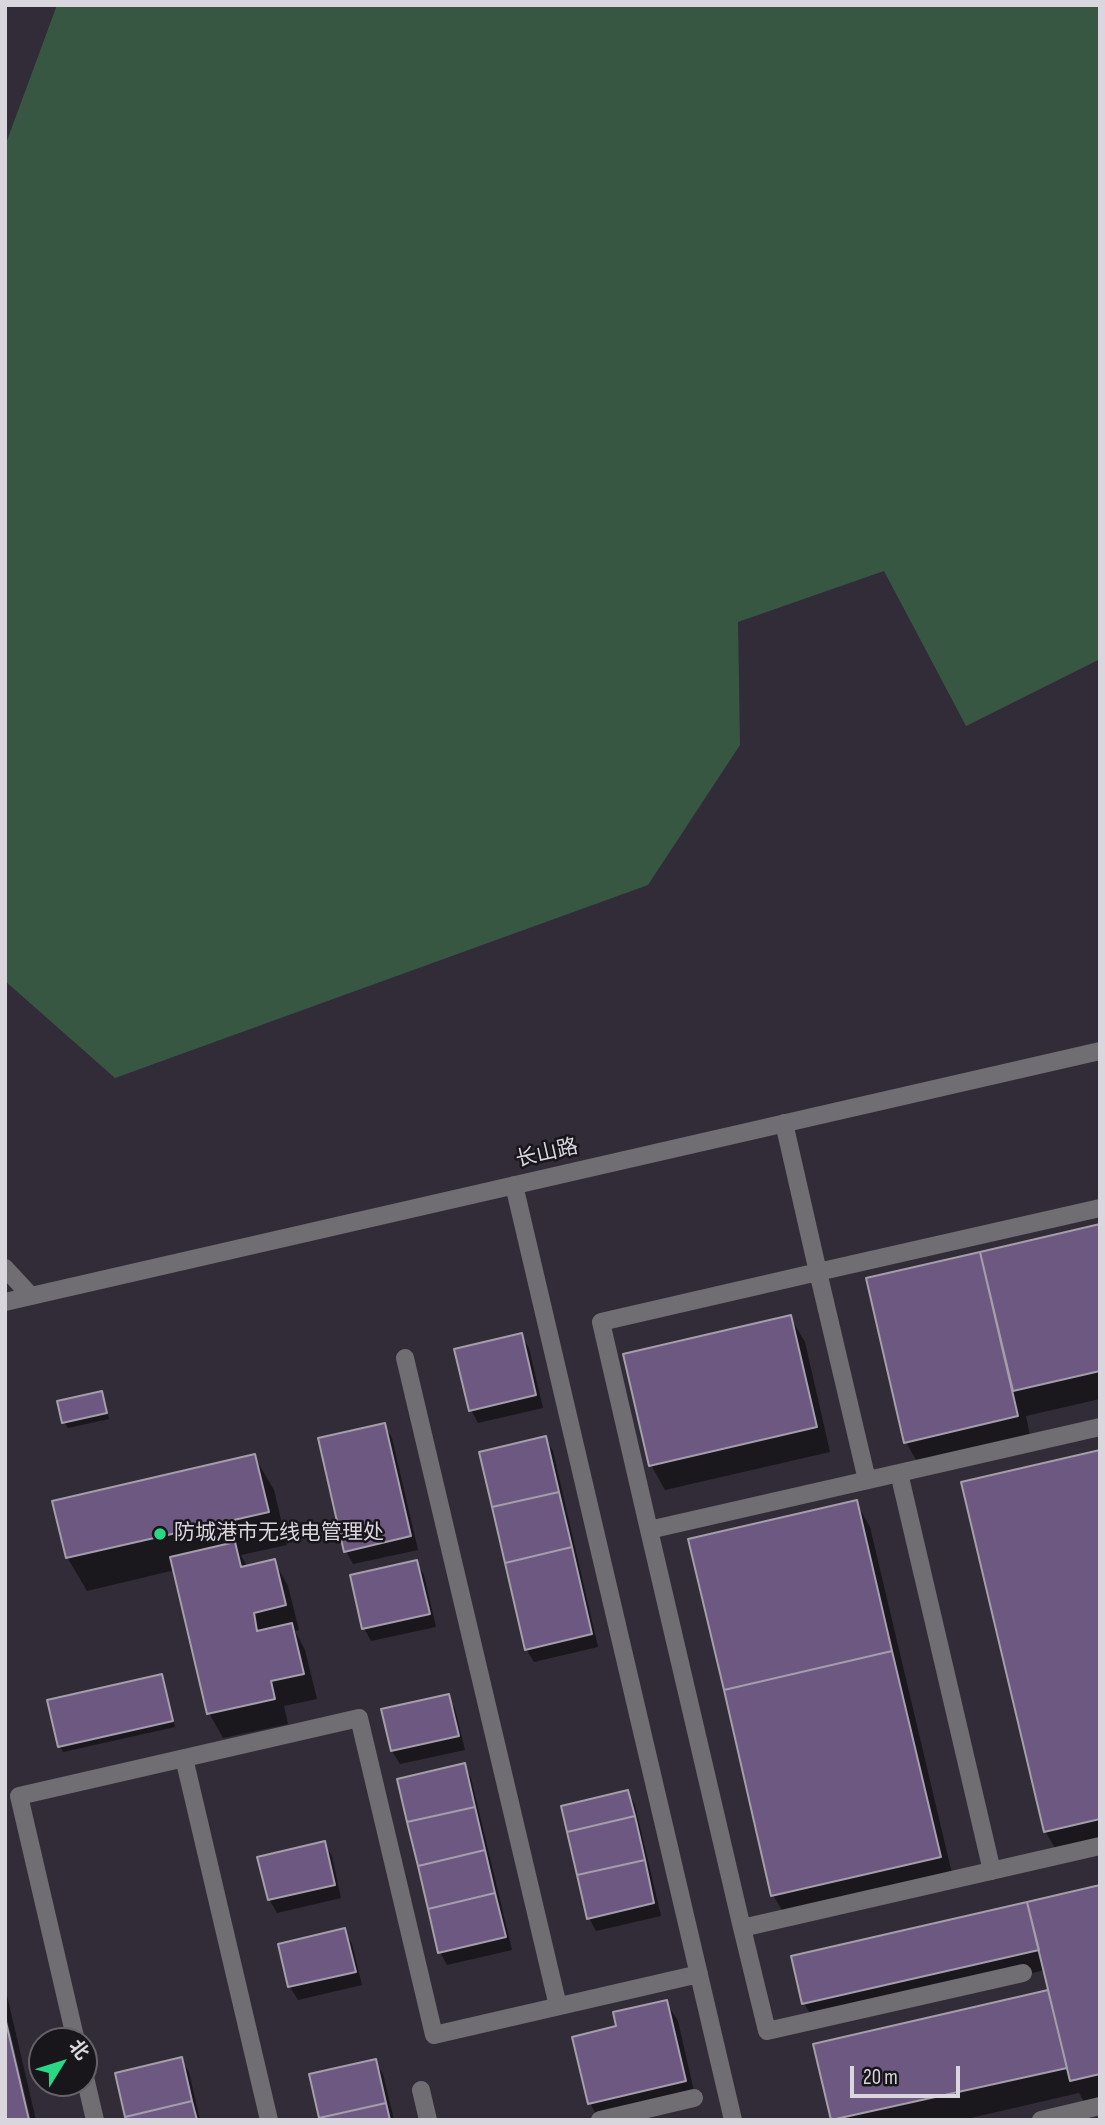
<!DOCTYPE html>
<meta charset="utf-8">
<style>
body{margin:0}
#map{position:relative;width:1105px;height:2125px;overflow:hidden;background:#312c37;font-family:"Sofia Sans Condensed","Noto Sans SC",sans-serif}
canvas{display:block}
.frame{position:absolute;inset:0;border:7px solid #d9d6dd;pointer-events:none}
.north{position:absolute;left:28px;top:2027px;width:70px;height:70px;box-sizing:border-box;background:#18161b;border:2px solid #656369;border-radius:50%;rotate:52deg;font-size:19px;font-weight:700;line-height:28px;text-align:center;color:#d9d6dd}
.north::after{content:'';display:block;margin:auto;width:24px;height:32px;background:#29d885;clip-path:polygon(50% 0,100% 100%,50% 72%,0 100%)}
.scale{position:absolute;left:850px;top:2066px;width:110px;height:32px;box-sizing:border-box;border:4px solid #d9d6dd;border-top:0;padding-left:9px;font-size:21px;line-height:24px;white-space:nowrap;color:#d9d6dd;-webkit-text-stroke:5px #18161b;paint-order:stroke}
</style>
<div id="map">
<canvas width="1105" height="2125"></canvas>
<div class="frame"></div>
<div class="north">北</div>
<div class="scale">20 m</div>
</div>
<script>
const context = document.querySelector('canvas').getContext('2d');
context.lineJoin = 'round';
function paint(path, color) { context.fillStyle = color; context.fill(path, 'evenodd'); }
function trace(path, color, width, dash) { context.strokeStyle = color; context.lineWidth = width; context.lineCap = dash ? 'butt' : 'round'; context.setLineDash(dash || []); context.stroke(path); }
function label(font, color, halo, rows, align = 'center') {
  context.font = font + ' "Sofia Sans Condensed","Noto Sans SC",sans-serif'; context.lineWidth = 5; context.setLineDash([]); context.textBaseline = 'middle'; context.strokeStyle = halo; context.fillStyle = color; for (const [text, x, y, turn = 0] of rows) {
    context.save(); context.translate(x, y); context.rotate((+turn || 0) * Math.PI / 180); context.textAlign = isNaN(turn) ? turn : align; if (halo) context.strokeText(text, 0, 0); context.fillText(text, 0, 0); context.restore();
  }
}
paint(new Path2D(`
 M57 5H1100V659L966 726 884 571 738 622 740 745 648 885 115 1078 5 981V146Z`), '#385743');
paint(new Path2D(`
 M1100 1226V1399L1026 1416 1031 1441 920 1467 906 1442 868 1280Z
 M790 1317 805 1342 830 1452 665 1490 651 1465Z
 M521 1335 529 1348 543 1408 478 1423 471 1410Z
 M101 1393 109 1419 68 1428 64 1422Z
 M384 1425 392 1438 418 1550 353 1564 346 1551Z
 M545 1438 553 1451 598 1647 534 1662 526 1649Z
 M1100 1452V1847L1060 1856 1045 1831Z
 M254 1456 274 1490 287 1545 241 1555 248 1568 274 1561 288 1586 299 1630 295 1631 305 1650 317 1699 284 1706 288 1724 223 1738 209 1713 175 1570 87 1591 67 1557Z
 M856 1502 870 1527 954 1882 788 1920 773 1895Z
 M416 1562 424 1575 436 1627 371 1641 364 1628Z
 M161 1676 164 1682 175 1727 63 1752 60 1746Z
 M448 1696 455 1709 465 1750 400 1764 392 1751 383 1710Z
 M464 1765 471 1778 512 1950 447 1965 440 1952Z
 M628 1792 635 1805 661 1916 596 1931 589 1918Z
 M324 1843 332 1856 341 1898 277 1913 269 1899Z
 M1100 1887V2102L1086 2105 1079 2093 962 2120H832L815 2045 1051 1991 1045 1970 815 2023 804 2003Z
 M344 1930 352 1944 362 1985 298 2000 290 1987 280 1945Z
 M5 1987 36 2120H31L5 2010Z
 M666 2002 678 2021 696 2100 599 2120 590 2103 618 2028Z
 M181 2059 189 2072 200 2120H128Z
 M375 2061 383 2074 394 2120H321Z`), '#0007');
const building = new Path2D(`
 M1100 1224V1371L1013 1391 980 1252Z
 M980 1252 1018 1416 904 1443 866 1278Z
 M791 1315 817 1427 649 1466 623 1354Z
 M522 1333 536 1395 469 1411 454 1349Z
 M102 1391 107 1413 62 1423 57 1401Z
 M385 1423 411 1536 344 1552 318 1438Z
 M546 1436 559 1492 492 1507 479 1452Z
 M1100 1450V1819L1044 1832 961 1482Z
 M255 1454 269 1512 66 1558 52 1501Z
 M559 1492 572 1547 505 1563 492 1507Z
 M857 1500 892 1651 724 1690 688 1539Z
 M235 1542 241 1567 275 1559 286 1605 254 1613 257 1631 292 1623 304 1674 271 1681 275 1699 207 1714 170 1557Z
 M572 1547 592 1634 525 1650 505 1563Z
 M417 1560 430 1614 362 1629 350 1575Z
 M892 1651 941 1857 771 1896 724 1690Z
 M162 1674 173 1721 58 1747 47 1700Z
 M449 1694 459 1736 391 1751 381 1709Z
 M465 1763 475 1807 407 1822 397 1779Z
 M628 1790 635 1816 567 1832 561 1806Z
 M475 1807 485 1850 418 1866 407 1822Z
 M635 1816 645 1860 577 1875 567 1832Z
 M325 1841 335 1885 268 1900 257 1857Z
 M485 1850 495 1893 428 1909 418 1866Z
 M645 1860 654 1903 587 1919 577 1875Z
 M1100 1885V2074L1070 2081 1027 1902Z
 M495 1893 506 1937 438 1953 428 1909Z
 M1027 1902 1039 1950 802 2004 791 1956Z
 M345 1928 356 1972 288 1987 278 1944Z
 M1048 1990 1067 2068 831 2120 813 2044Z
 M667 2000 686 2081 588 2104 572 2037 616 2026 613 2012Z
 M5 2018 29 2120H5Z
 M182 2057 192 2101 125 2117 115 2073Z
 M376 2059 386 2103 319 2118 309 2074Z
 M192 2101 197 2120H126L125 2117Z
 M386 2103 390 2120H319V2118Z`);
paint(building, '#6c5880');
trace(building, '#a49eab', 2);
trace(new Path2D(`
 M784 1123 818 1272 1100 1208
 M514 1185 733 2120
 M5 1268 31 1296
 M5 1302 1100 1051
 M405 1358 558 2006
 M899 1473 1100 1427
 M649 1530 601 1322 818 1272 867 1480
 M184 1758 269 2120
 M742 1928 649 1530 899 1473 992 1871
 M1023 1973 767 2031 742 1928 1100 1846
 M76 2041 19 1796 359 1718 434 2035 699 1974
 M84 2073 95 2120
 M421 2090 428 2120
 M600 2120 694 2098
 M1041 2120 1100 2106`), '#706d73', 18);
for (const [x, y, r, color] of [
 [160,1534,7,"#29d885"]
]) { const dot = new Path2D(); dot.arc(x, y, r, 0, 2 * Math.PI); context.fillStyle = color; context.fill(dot); trace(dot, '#18161b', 2.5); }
label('21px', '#d9d6dd', '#18161b', [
 ["长山路",547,1154,-13]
]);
label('21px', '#d9d6dd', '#18161b', [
 ["防城港市无线电管理处",174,1534]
], 'left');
</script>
